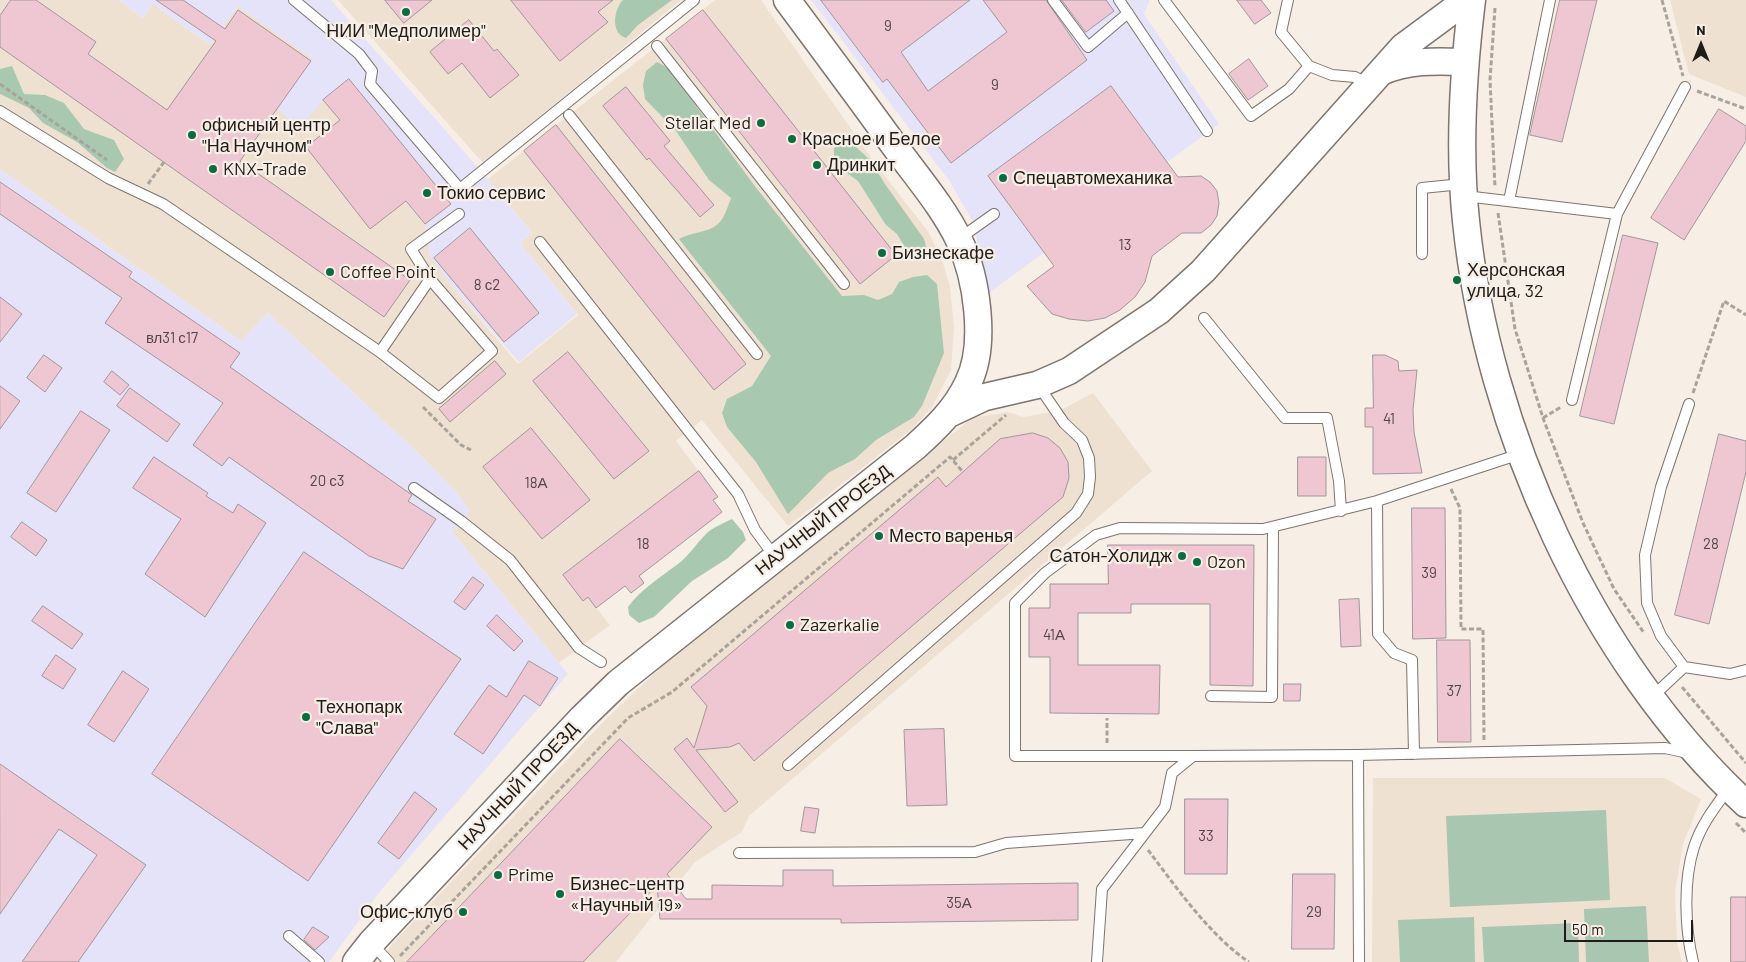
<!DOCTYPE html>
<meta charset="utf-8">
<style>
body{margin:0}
#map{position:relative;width:1746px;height:962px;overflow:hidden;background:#f7eee5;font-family:Barlow,sans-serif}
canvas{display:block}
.north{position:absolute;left:1676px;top:20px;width:50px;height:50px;-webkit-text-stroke:4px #f7eee5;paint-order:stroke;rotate:0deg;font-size:14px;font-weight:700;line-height:20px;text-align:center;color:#201c19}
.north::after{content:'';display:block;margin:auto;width:18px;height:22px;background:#201c19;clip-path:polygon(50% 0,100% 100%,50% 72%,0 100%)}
.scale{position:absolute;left:1564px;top:920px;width:129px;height:22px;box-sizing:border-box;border:2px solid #201c19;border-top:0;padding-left:6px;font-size:15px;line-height:18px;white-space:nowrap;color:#201c19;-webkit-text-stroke:4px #f7eee5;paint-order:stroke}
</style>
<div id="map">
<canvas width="1746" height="962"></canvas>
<div class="north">N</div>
<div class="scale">50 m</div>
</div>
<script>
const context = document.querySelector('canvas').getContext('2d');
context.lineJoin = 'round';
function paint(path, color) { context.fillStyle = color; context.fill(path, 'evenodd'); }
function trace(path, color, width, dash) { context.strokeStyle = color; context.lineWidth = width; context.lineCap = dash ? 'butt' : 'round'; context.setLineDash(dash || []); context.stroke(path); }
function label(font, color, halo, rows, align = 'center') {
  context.font = font + ' Barlow,sans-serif'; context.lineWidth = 4.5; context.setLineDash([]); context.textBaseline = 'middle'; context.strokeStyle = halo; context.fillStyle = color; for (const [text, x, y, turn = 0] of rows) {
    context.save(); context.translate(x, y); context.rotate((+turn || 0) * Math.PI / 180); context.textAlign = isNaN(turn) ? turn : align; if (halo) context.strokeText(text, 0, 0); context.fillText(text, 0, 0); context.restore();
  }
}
paint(new Path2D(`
 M0 0H118L143 18 153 4 210 45 238 6 313 59 277 109 323 100 425 225 430 256 448 281 518 364 578 315 520 243 532 233 488 179 715 0H761L872 159 929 233 943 263 950 287 954 327 951 370 932 407 913 428 788 526 702 420 676 441 718 497 713 501 722 512 639 575 644 583 631 593 625 586 596 608 610 625 559 663 452 532 457 493 416 451 268 313 241 341 0 169Z
 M338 0H681L483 163Z
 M1670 0H1746V97L1689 74Z
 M1093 393 1152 471 749 816 742 832 695 862 616 962H379L392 944 609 716 672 657 972 418 1008 412 1023 417 1059 411Z
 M1373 778H1665L1701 799 1683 844 1675 892 1677 943 1682 962H1372Z`), '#efe1d2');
paint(new Path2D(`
 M118 0H331L488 179 532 233 520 243 577 314 519 362 448 281 430 256 425 224 323 100 300 128 277 109 313 59 238 6 210 45 153 4 143 18Z
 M811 0H1150L1144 14 1219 124 989 293 977 244 976 227 949 180Z
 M0 169 241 341 268 313 416 451 457 493 470 511 452 532 568 674 381 890 329 962H0Z`), '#e5e3f9');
paint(new Path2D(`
 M1606 810 1610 900 1450 907 1446 816Z
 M1646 906 1649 962H1586L1584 909Z
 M1474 917 1475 962H1400L1398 920Z
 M1578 923 1579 962H1484L1482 927Z`), '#a9c6b0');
paint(new Path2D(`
 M623 0H672L638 25 626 38C610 33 614 9 623 0Z
 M657 62 668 68 754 185 842 296 864 295 878 300 892 294 899 282 913 277 927 275 937 284 944 353 922 406 914 417 876 440 855 459 828 473 788 514 756 462 727 427 722 413 727 399 752 386 771 356 679 239C691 232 708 233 718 224 724 219 728 206 731 198L709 180 676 131 645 99 643 85 646 71Z
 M12 66 24 94 45 95 64 103 84 129 114 140 124 159 115 172 107 168 77 142 43 123 29 108 0 94V69Z
 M840 144 855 146 870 160 885 184 924 239 928 254 908 252 897 234 886 225 858 181 840 168 834 155V148Z
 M732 519 743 532 746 540 728 558 692 581 654 617 639 623 629 615 628 607C641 589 661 577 678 564 690 555 697 542 708 532 714 527 724 523 732 519Z`), '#a9c8b0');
const building = new Path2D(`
 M11 0H36L96 42 88 54 167 110 216 41 156 0H183L225 29 238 10 311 61 240 161 410 280 384 317 0 47V16Z
 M385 0H432L404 23Z
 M511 0H613L598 12 608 22 560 61Z
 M821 0H970L901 52 928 91 1007 32 983 0H1046L1087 60 951 163 887 79 883 82Z
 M1062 0H1106L1114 11 1086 32Z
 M1237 0H1261L1271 13 1255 24Z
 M1560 0H1597L1562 142 1530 135Z
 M703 10 896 255 860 284 666 39Z
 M469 20 494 51 497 49 519 75 490 98 462 63 448 74 430 52Z
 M1249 59 1268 86 1248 100 1229 74Z
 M349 79 451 204 425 224 406 201 370 229 306 147 340 120 323 100Z
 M1111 86 1178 177 1201 176 1210 182 1217 191 1219 203 1217 216 1211 225 1201 233H1182L1152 256 1145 282 1135 297 1120 310 1105 318 1088 321 1069 319 1052 314 1027 286 1054 266 988 176Z
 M626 87 670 141 664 146 714 205 700 217 649 158 647 160 603 106Z
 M1719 109 1746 126V141L1684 240 1651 218Z
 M556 125 746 364 714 390 524 151Z
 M0 182 132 272 129 277 240 353 230 367 412 495 408 501 436 519 403 569 369 556 229 457 222 466 193 445 223 403 105 323 122 298 0 214Z
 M470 228 539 313 504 342 434 258Z
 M1623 235 1658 243 1614 424 1580 416Z
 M0 297 22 314 0 342Z
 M568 352 649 451 614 479 533 381Z
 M44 355 62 368 45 392 27 378Z
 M1373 355H1385L1398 361 1399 371 1417 370 1413 410 1414 432 1422 473 1373 474V427H1365V408H1373Z
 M495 361 506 374 450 422 439 409Z
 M112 371 129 385 120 395 104 382Z
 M0 386 20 401 0 429Z
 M130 388 180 424 167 442 117 406Z
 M81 411 110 430 56 512 27 493Z
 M531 428 590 500 542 539 483 467Z
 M1033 433 1048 438 1060 448 1068 462 1069 478 1063 497 754 761 739 743 730 747 696 750 738 802 725 812 674 749 687 738 694 748 707 706 691 687 938 477 946 487 1000 439Z
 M1719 434 1746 441V472L1709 624 1675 615Z
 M154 457 208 493 206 496 233 513 238 504 266 523 205 617 145 574 181 519 133 488Z
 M1298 457H1326V496H1298Z
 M699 471 718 497 713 500 722 512 639 576 644 583 631 593 625 586 596 608 588 597 583 601 563 575Z
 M1412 508H1445L1446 638 1413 639Z
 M22 522 47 540 36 556 11 537Z
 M1108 545H1254L1253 686 1210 685V604H1131V613H1078V665H1160L1159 714 1050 713V657H1029V608H1050V584H1108Z
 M304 552 461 659 308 881 152 774Z
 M473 577 484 585 465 610 454 602Z
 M1359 599 1361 646 1341 647 1339 600Z
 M43 606 83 634 72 649 32 621Z
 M497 615 523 641 514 651 487 626Z
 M1437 640H1470L1471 742H1438Z
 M56 655 76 669 63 689 42 676Z
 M529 661 558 678 540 706 524 695 483 754 454 734 489 685 506 697Z
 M123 671 149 689 114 742 88 725Z
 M1284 684H1301L1300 701H1284Z
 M944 729 947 805 907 806 904 730Z
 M620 739 712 827 667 874 686 899H712V885L783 886V870H833V886L1078 883V920L841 923V919H660L657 885 583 962H407Z
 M0 764 146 865 78 962H22L97 855 59 829 0 914Z
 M415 792 437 809 399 859 378 843Z
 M1185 799H1228L1227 874H1185Z
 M805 807 819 809 815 833 801 831Z
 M1293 874H1335L1334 949H1292Z
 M1731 897H1746V962H1731Z
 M313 927 329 937 315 950 304 940Z`);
paint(building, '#eec7d3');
trace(building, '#a29699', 1);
const lane = new Path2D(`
 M294 0 359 54 372 71 370 84 460 189 694 0
 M1053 0 1088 47 1128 13
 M1119 0 1207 131
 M1164 0 1251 116 1289 89 1309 66
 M1288 0 1281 32 1309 66 1332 75 1355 77 1368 84
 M657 46 844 284
 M0 111 108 178 163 204 380 352 439 398 492 351 430 279
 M569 115 757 354
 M1465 196 1617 214 1685 87
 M1509 201 1550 0
 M960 238 994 214
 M540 242 738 494 755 530 775 557
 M1422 254V188L1462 184
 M1204 318 1285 418H1327L1339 481 1341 511
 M380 352 430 279 411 249 459 214
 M1572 400 1617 214
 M414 488 461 521 510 560 579 648 601 662
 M1684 667 1661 636 1647 603 1645 555 1661 487 1689 404
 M1211 696 1272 697 1273 527
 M1652 697 1684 667 1730 674 1746 670
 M1414 754 1412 660 1394 653 1378 634 1377 501 1520 454
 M1358 755 1359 962
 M1193 756H1015V603L1045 573 1096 535 1120 528 1263 529 1377 501
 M788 765 1076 513 1088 494 1090 477 1089 458 1082 440 1064 423 1038 385
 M739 853 975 852 1006 843 1145 833
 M289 936 319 962
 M372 944 389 962
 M1097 962 1102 889 1165 807 1172 773 1193 756 1358 755 1665 748 1688 753
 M1693 962C1685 929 1683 881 1694 847 1701 825 1715 807 1729 788`);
const secondary = new Path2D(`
 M1472 0C1463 73 1458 147 1466 221 1487 429 1591 661 1746 804
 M1381 72C1408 60 1435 61 1464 62
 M949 414 985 397 1037 385 1069 371 1159 311 1203 271 1403 47 1453 10 1462 0
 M356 962 371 943 582 718 618 683 915 447C936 428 956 409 968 383 987 345 977 277 959 240 945 210 919 179 899 152 862 101 825 51 787 0`);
trace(lane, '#7d756e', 12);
trace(secondary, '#7d756e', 29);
trace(new Path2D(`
 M1662 0 1683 76
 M1495 8 1490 80 1495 187
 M0 84 107 160
 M1697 91 1746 109
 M148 184 164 162
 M1498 213 1515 329 1543 418 1583 523 1614 589 1644 633
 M1693 393 1724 301 1746 315
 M423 407 461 445 471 450
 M1543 418 1561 407
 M953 460 1006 415
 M1451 489 1460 508 1461 629H1483L1484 741
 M1682 687 1746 763
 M1107 743V718
 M1736 823 1746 833
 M1148 850C1176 887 1211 937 1249 962
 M400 956 628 718 672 692 950 457 963 472`), '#aaa39c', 3, [5, 2.5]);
trace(lane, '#fff', 10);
trace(secondary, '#fff', 26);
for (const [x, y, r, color] of [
 [406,12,5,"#0b6c41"],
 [761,123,5,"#0b6c41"],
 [192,135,5,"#0b6c41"],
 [792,139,5,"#0b6c41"],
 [817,165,5,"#0b6c41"],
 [213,169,5,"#0b6c41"],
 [1003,178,5,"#0b6c41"],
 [427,193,5,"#0b6c41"],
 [882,253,5,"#0b6c41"],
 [330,272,5,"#0b6c41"],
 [1457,280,5,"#0b6c41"],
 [879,536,5,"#0b6c41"],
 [1182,556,5,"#0b6c41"],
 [1197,562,5,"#0b6c41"],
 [790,625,5,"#0b6c41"],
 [306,717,5,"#0b6c41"],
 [498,875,5,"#0b6c41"],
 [560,894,5,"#0b6c41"],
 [463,912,5,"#0b6c41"]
]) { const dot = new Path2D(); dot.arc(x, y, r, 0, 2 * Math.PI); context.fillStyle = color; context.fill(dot); trace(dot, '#f7eee5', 2); }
label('15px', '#544748', null, [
 ["9",888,26],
 ["9",995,85],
 ["13",1125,245],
 ["8 с2",487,285],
 ["вл31 с17",172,338],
 ["41",1389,419],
 ["20 с3",327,481],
 ["18А",536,483],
 ["18",643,544],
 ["28",1711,544],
 ["39",1429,573],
 ["41А",1054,635],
 ["37",1454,691],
 ["33",1206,836],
 ["35А",959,903],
 ["29",1314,912]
]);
label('18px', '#201c19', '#f7eee5', [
 ["НИИ \"Медполимер\"",406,31,"center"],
 ["Stellar Med",751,123,"right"],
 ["офисный центр",202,125],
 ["\"На Научном\"",202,146],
 ["Красное и Белое",802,139],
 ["Дринкит",827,165],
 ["KNX-Trade",223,169],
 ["Спецавтомеханика",1013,178],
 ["Токио сервис",437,193],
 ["Бизнескафе",892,253],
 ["Херсонская",1467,270],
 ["улица, 32",1467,291],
 ["Coffee Point",340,272],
 ["Место варенья",889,536],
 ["Сатон-Холидж",1172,556,"right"],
 ["Ozon",1207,562],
 ["Zazerkalie",800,625],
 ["Технопарк",316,707],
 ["\"Слава\"",316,728],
 ["Prime",508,875],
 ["Бизнес-центр",570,884],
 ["«Научный 19»",570,905],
 ["Офис-клуб",453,912,"right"]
], 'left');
label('18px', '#201c19', '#f7eee5', [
 ["НАУЧНЫЙ ПРОЕЗД",823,520,-38],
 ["НАУЧНЫЙ ПРОЕЗД",518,786,-47]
]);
</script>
